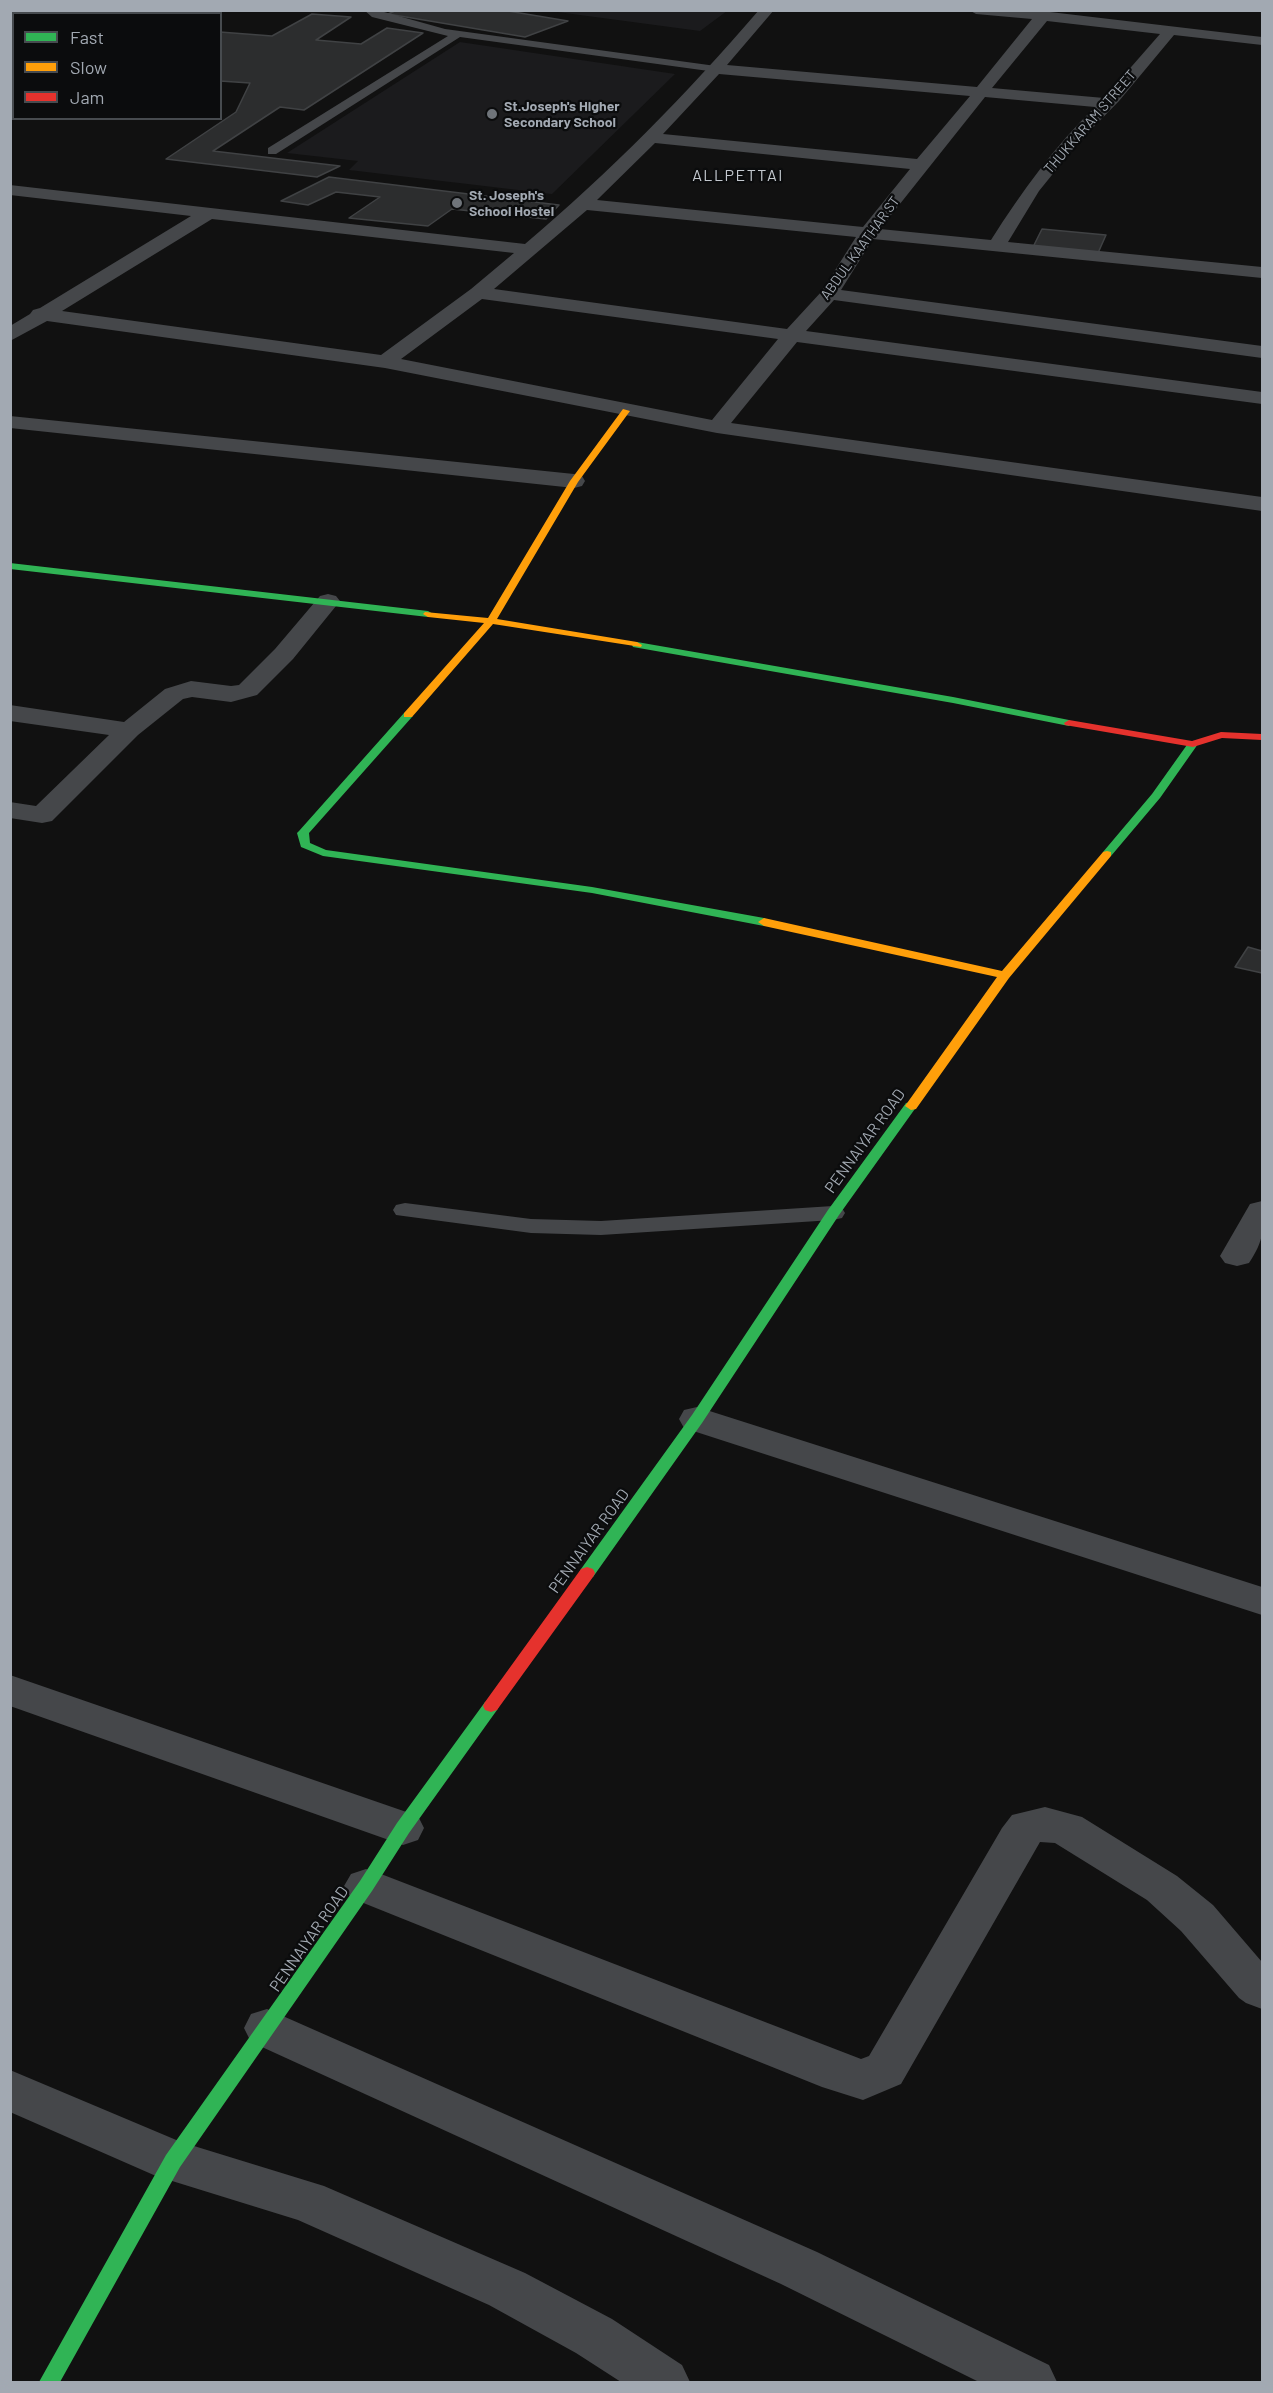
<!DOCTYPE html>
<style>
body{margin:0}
#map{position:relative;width:1273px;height:2393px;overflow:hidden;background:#111;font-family:Barlow,sans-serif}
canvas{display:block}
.frame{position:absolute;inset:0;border:12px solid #a2a9b2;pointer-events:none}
.legend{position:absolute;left:12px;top:12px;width:210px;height:108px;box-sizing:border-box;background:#0b0c0d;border:2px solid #474b4f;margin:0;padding:8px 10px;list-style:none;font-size:18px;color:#a2a9b2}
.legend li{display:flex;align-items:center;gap:12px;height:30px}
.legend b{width:30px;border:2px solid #474b4f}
</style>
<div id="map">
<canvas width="1273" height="2393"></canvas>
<div class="frame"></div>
<ul class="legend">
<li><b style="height:8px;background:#30b455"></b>Fast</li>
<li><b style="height:8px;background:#ff9f0a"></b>Slow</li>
<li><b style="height:8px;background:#e5322d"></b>Jam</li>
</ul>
</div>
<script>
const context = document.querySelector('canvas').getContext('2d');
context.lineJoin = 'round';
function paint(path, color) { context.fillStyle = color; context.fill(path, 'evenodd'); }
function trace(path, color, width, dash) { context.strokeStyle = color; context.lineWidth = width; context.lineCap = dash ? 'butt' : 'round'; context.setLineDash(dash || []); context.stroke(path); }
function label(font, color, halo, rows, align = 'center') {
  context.font = font + ' Barlow,sans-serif'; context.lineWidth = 4.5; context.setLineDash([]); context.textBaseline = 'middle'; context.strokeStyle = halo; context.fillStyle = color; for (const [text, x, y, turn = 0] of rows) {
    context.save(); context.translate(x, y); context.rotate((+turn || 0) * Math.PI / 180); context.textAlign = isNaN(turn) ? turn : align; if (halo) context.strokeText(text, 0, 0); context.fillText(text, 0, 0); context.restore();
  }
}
paint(new Path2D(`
 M550 11 727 10V11L700 31Z
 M460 42 675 74 552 194 349 170 358 161 287 153Z`), '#1b1b1d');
const building = new Path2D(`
 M10 10H49L43 14H14V31L10 32Z
 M397 10H502L568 21 525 37 388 14Z
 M312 14 351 17 316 40 361 44 387 28 423 33 304 110 280 107 213 151 340 166 317 177 166 159 236 112 250 83 220 81V32L272 36Z
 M329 177 559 205 546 219 452 209 428 226 349 218 380 197 336 192 308 205 281 201Z
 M1042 229 1106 235 1098 253 1033 247Z
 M1248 947 1262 951V973L1235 967Z`);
paint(building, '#2c2d2e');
trace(building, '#404244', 1.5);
paint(new Path2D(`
 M364 10H377L445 29 716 66 722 69 716 72 460 37 276 154H268V148L448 36 372 17Z
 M405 1203 531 1219 601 1221 833 1206 842 1208 845 1213 842 1218 833 1220 601 1235 531 1233 396 1215 393 1210 396 1205Z`), '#45474a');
paint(new Path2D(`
 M759 10H774L727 65 977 87 1032 19 976 14 969 10H1050V12L1262 37V45L1174 35 1119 101 1077 144 1039 191 1008 242 1262 267V278L873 239 841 290 1262 346V358L834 300 806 331 1262 392V404L797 342 731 423 1262 497V511L717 433 385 368 47 321 10 341V326L30 314 33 310 40 308 191 216 10 195V185L525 244C610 172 686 95 759 10ZM1047 21 1160 34 1104 98 992 88ZM719 74 970 96 917 159 663 134ZM985 97 1095 107C1054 147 1022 191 991 240L880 229ZM655 143 910 169 863 227 597 200ZM587 210 856 237 822 291 787 329 494 289ZM212 219 514 253 471 289 381 355 62 311ZM482 299 778 339 712 420 401 359Z
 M10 416 574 474 582 476 585 481 582 486 574 488 10 428Z
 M328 594 336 596 340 601 336 606 293 659 257 695 231 702 192 697 183 699 138 735 52 821 42 823 10 818V802L36 806 109 735 10 721V705L124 722 165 689 191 681 231 686 239 685 275 649 320 596Z
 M1262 1201C1265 1227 1264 1241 1249 1263L1237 1266 1225 1263 1220 1256 1250 1204Z
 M697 1407 1262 1587V1615L684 1428 679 1419 684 1410Z
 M10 1675 418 1816 424 1828 418 1840 403 1845 10 1706Z
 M1045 1807 1082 1817 1177 1876 1213 1905 1262 1962V2009L1246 2003 1239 1998 1181 1931 1147 1900 1055 1843 1040 1842 901 2084 863 2100 822 2087 351 1898 344 1886 351 1874 366 1869 381 1874 861 2059 869 2056 1002 1828 1012 1815Z
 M267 2009 817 2252 1049 2365 1057 2382H979L781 2284 251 2042 244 2028 251 2014Z
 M10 2070 181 2142 324 2186 525 2273 612 2319 682 2365 690 2382H621L576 2353 489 2305 298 2220 156 2176 10 2112Z`), '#45474a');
paint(new Path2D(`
 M10 563 428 611 433 614 428 617 10 569Z
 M637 642 953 697 1069 720 1074 723 1069 726 953 703 633 647 632 645Z
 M408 712 413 715 412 717 309 833 310 843 326 850 592 887 764 918 770 922 764 926 592 893 323 856 301 847 297 833 299 831 404 713Z
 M1193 741 1198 744 1160 798 1111 856H1103V852L1152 794 1189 742Z
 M911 1102 917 1106 839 1215 702 1423 593 1577H581L579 1573 581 1569 692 1415 828 1210 906 1103Z
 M491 1700 497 1702 499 1706 497 1710 409 1833 372 1891 180 2167 60 2382H39L166 2155 360 1881 397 1823 485 1702Z`), '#30b455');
paint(new Path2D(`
 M623 409 630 411 578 482 497 619 637 642 642 645 641 647 493 624 412 717H404V713L484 623 428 617 423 614 425 612 488 618 570 481Z
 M1107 851 1111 852V856L1009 978 916 1109 911 1110 905 1106 997 977 764 926 758 922 764 918 1002 971 1103 852Z`), '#ff9f0a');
paint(new Path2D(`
 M1069 720 1192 741 1221 732 1262 734V740L1222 738 1193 747 1065 725 1064 723Z
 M587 1567 593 1569 595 1573 593 1577 497 1710 491 1712 485 1710 483 1706 485 1702 581 1569Z`), '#e5322d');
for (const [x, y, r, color] of [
 [492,114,6,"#6f747a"],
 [457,203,6,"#6f747a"]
]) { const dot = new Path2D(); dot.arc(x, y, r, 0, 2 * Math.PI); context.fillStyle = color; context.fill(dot); trace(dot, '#0b0c0d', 2); }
label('bold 14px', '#a2a9b2', '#0b0c0d', [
 ["St.Joseph's Higher",504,106],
 ["Secondary School",504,122],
 ["St. Joseph's",469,195],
 ["School Hostel",469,211]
], 'left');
label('14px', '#a2a9b2', '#0b0c0d', [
 ["THUKKARAM STREET",1090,122,-49],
 ["ABDUL KAATHAR ST",860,248,-54]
]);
context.letterSpacing = '1.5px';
label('16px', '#c3c8ce', '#0b0c0d', [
 ["ALLPETTAI",738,176]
]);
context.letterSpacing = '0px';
label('16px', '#a2a9b2', '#0b0c0d', [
 ["PENNAIYAR ROAD",865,1141,-54],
 ["PENNAIYAR ROAD",589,1541,-54],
 ["PENNAIYAR ROAD",309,1939,-55]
]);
</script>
